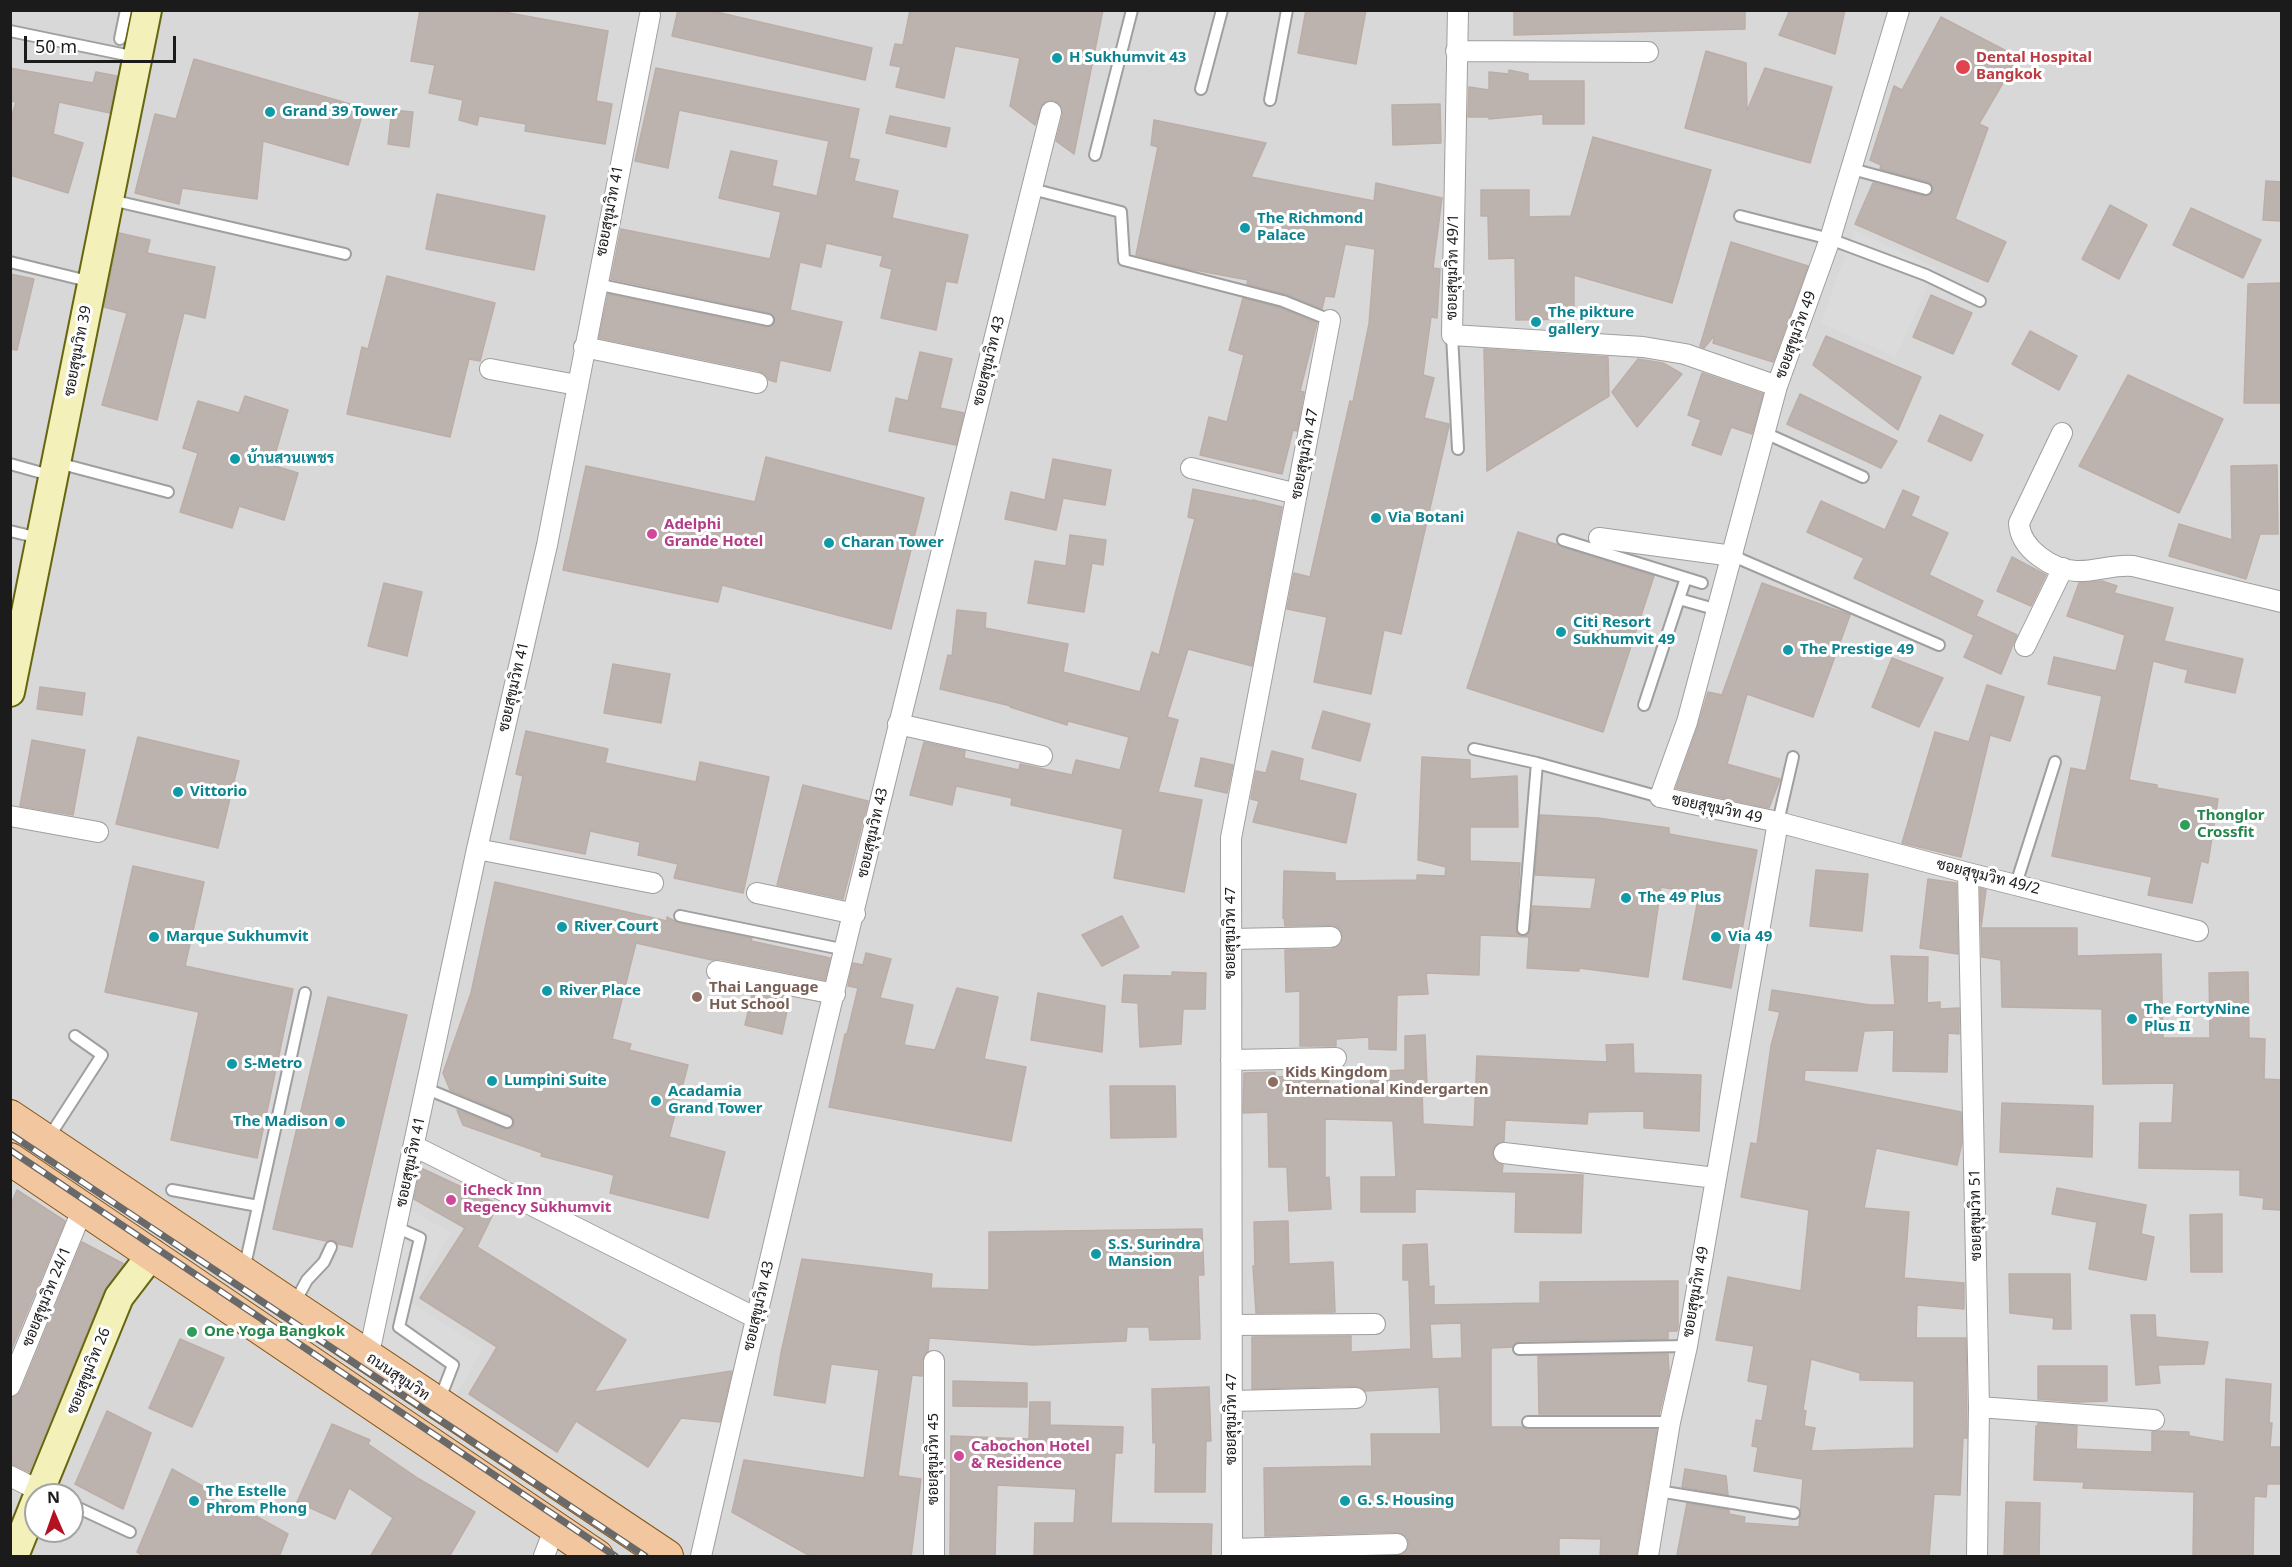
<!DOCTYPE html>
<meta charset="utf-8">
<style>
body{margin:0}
#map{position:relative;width:2292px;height:1567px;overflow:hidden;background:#ece8e2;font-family:"Noto Sans",sans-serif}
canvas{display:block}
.frame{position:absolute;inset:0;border:12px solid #1b1b1b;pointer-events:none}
.north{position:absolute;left:24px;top:1483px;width:60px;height:60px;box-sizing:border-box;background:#fff;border:2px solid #a4a4a4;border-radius:50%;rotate:358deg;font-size:16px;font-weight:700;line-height:24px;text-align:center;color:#1b1b1b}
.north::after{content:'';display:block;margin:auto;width:21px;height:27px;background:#b51221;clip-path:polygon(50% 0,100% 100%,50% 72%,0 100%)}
.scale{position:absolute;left:24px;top:36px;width:152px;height:27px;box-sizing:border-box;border:3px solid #1b1b1b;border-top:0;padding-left:8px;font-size:18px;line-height:21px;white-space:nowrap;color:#1b1b1b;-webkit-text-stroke:4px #fff;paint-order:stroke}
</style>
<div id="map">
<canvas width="2292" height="1567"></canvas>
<div class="frame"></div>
<div class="north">N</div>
<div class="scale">50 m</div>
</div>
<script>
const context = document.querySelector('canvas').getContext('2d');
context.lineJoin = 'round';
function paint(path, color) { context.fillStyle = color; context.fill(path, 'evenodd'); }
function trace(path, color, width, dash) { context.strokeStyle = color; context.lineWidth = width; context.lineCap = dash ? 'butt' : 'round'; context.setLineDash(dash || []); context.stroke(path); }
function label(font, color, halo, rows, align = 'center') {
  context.font = font + ' "Noto Sans",Sarabun,sans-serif'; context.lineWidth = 6; context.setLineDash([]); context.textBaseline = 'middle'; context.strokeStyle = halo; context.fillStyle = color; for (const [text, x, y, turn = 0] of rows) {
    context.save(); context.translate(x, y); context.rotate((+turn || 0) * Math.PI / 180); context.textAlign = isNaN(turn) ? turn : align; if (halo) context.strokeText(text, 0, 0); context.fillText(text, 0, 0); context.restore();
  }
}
paint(new Path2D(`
 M11 11H2281V1556H11ZM36 1495H72V1531H36Z`), '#d9d8d8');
paint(new Path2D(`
 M1854 230 1936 268 1896 357 1821 323Z
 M411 1211 451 1232 411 1303 483 1348 455 1398 380 1346Z`), '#dbdbdb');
const building = new Path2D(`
 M420 10H493L608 31 596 101 612 104 605 144 525 131 526 124 479 116 477 125 459 120 463 100 429 93 435 65 411 61Z
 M678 10H708L872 48 865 80 672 36Z
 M910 10H1103L1074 154 1056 141 1063 114 1059 103 1053 100 1043 103 1035 125 1010 106 1020 58 955 46 944 98 896 87 901 67 890 65 895 44 903 45Z
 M1306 10H1366L1356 64 1298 53Z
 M1514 10H1745V29L1514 35Z
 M1790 10H1845L1835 54 1779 35Z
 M1941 17 2018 57 1979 124 1988 128 1955 219 2006 242 1988 282 1855 224 1873 183 1924 196H1928L1933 192V187L1929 182 1880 169 1881 165 1870 160 1894 86 1902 90Z
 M1706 51 1746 63 1747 111 1765 68 1832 87 1810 163 1685 128Z
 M194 59 364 108 348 165 263 141 257 199 182 188 179 204 135 193 155 114 176 119Z
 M10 68 93 83 96 72 117 76 110 113 59 102 53 134 83 143 68 193 10 175V121L16 102 10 101Z
 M656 68 859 109 849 158 859 160 854 181 898 191 892 218 968 235 957 283 946 281 936 330 881 318 892 269 880 266 883 256 826 243 821 267 800 262 790 310 842 322 830 371 780 360 776 382 769 380 765 374 759 371 599 338 608 294 766 327 773 325 775 318 770 313 611 279 621 229 770 259 781 212 719 198 731 151 777 161 772 186 817 196 829 141 679 110 668 168 635 161Z
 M1509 70 1528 74V81H1584V124H1543V114L1489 119V117H1468L1469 87 1489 90V72L1509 74Z
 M1440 104 1441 143 1393 145 1392 105Z
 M392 110 413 112 409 147 388 144Z
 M890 116 950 128 946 147 886 133Z
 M1154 120 1266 143 1251 177 1374 201 1376 183 1442 198 1433 268 1440 269 1437 318 1431 317 1423 375 1434 378 1424 418 1449 424V426L1401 634 1384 630 1371 694 1314 682 1327 617 1287 609 1294 573 1310 577 1350 401 1353 402 1369 324 1375 249 1345 244 1334 297 1325 296 1322 309 1285 294 1247 284 1248 280 1184 268 1136 255 1158 147 1151 145Z
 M1593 137 1711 170 1672 303 1574 275V319L1516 320 1515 258 1489 259 1488 216H1481V190H1529V217L1571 216Z
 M2266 181 2282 182V221L2263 220Z
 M437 194 545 216 534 270 426 249Z
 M2110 205 2147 225 2119 279 2082 259Z
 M2191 208 2261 240 2243 278 2173 245Z
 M119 233 150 240 147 253 215 267 205 318 184 313 157 420 102 405 127 313 104 307Z
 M1731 242 1808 266 1773 362 1713 343 1715 335 1704 348 1700 346Z
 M10 274 34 279 17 350 10 349Z
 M387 276 495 303 480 361 469 359 450 437 347 414 362 347 368 349Z
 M2282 283V403H2244L2248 284Z
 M1931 295 1972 313 1953 354 1913 337Z
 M1243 298 1281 308 1317 323 1300 391 1304 392 1297 431 1293 430 1282 474 1200 455 1209 417 1227 422 1244 355 1229 350Z
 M2030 331 2077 356 2059 390 2012 364Z
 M1826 336 1921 377 1898 430 1813 365Z
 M1484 349 1608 357 1609 396 1487 471Z
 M920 352 952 359 940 408 964 413 956 445 889 431 896 398 908 401Z
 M1638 359 1663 363 1682 374 1637 427 1612 392Z
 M1702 373 1763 394 1752 434 1731 427 1721 455 1692 445 1701 420 1688 415Z
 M2128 375 2223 419 2179 513 2079 466Z
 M1800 394 1897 441 1881 468 1787 424Z
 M245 396 288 410 272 465 298 473 284 520 239 506 232 528 180 512 198 453 183 448 198 401 239 413Z
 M1940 415 1983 435 1971 461 1928 441Z
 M766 457 924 498 891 629 722 585 718 602 563 570 586 466 755 502Z
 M1053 459 1111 470 1105 505 1063 498 1056 530 1005 519 1011 492 1045 500Z
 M2277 465 2278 534H2260L2246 579 2169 556 2179 524 2232 540 2231 466Z
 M1193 489 1253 501V500L1282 507 1252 666 1188 649 1167 717 1178 720 1158 792 1202 800 1184 892 1114 878 1123 829 1011 805 1012 798 956 786 952 805 910 795 924 742 965 751 964 758 1019 770 1020 764 1072 775 1076 760 1120 770 1129 737 1068 721 1067 725 1010 707 1011 706 940 689 948 655 952 656 957 610 986 613 985 628 1068 644 1063 672 1140 692 1152 652 1159 655 1195 519 1188 517Z
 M1903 490 1919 497 1911 516 1948 533 1929 575 1983 601 1976 616 2017 635 2001 674 1964 657 1974 635 1854 578 1864 558 1807 532 1821 501 1885 530Z
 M1518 532 1654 576 1603 732 1467 688Z
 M1070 535 1106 540 1103 565 1092 563 1084 612 1028 603 1035 561 1066 566Z
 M2012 557 2046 575 2031 606 1997 591Z
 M2102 581 2117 586 2114 593 2173 608 2164 641 2243 659 2235 693 2185 682 2188 670 2153 661 2129 780 2157 785V788L2218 799 2208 863 2201 861 2192 903 2148 895 2152 877 2052 856 2071 768 2086 771 2102 696 2048 684 2054 657 2116 671 2125 635 2067 616 2079 583Z
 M384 583 422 592 407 656 368 646Z
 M1762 583 1850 615 1813 717 1747 694 1727 764 1780 779 1769 808 1676 788 1698 726 1708 692 1722 695Z
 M1892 658 1943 678 1919 727 1872 707Z
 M613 664 670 674 661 723 604 713Z
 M1987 685 2024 697 2010 741 1990 735 1961 857 1902 843 1935 732 1969 742Z
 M40 687 85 693 82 715 37 709Z
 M1323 711 1370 724 1360 761 1312 748Z
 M526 731 608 749 605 763 696 782 700 762 769 777 743 893 674 878 678 864 638 855 640 842 590 831 585 854 510 839 523 776 516 774Z
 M138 737 239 761 218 848 116 824Z
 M32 740 85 750 73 815 20 806Z
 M1272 751 1303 759 1299 780 1356 794 1346 843 1253 822 1259 801 1251 799 1256 771 1266 773Z
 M1422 757 1470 760V779L1517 776 1518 827H1470V861L1520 863 1516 928 1517 933 1522 936 1527 935 1530 930 1533 906 1591 909 1596 878 1535 875 1540 815 1598 818 1669 828V834L1757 850 1731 988 1683 979 1699 894 1661 887 1648 977 1579 968V971L1527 968 1529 937 1480 935 1479 975 1426 973 1428 994 1397 995 1396 1050 1369 1049V1037L1336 1039V1046H1300V991L1286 992 1285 950 1332 949 1341 943 1343 936 1337 927 1331 925 1285 926 1284 918H1283L1284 871 1335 873V881L1417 880V875L1445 876 1446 867 1418 860Z
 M1201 758 1233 765 1227 793 1195 786Z
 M803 785 868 801 843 899 777 885Z
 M133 866 204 882 185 966 293 989 257 1158 171 1140 199 1012 105 992Z
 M1816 870 1868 874 1862 931 1810 926Z
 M1928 879 1956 883 1958 954 1920 948Z
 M495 882 667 921V917L678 923 752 938 751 941 830 958 825 980 719 959 712 960 636 943 612 1039 631 1044 629 1050 688 1065 669 1137 725 1152 708 1218 610 1193 614 1175 541 1156 542 1153 463 1125 457 1110 505 1129 512 1128 514 1122 510 1115 450 1090 443 1073 471 993Z
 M1980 888 1986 890 1981 928H2077V956L2161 954 2163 1038H2210L2209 973 2248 972 2249 1038 2265 1039 2264 1079 2282 1080V1210L2263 1209 2264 1198 2240 1195V1170L2139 1168 2140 1123H2172L2174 1083 2103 1084 2102 1009 2002 1007 2001 960 1982 957Z
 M1122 916 1139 947 1102 966 1082 935Z
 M866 953 891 959 880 998 913 1005 904 1045 935 1050 957 988 998 997 984 1059 1026 1067 1011 1141 829 1107 845 1034H847L858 988 848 986 853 963 863 965Z
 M1891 956 1928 957 1927 1003 1940 1002V1009L1959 1008V1034L1948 1033 1947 1072 1893 1071 1894 1030 1864 1031 1857 1071 1805 1070 1804 1081 1961 1112 1962 1142 1957 1165 1876 1148 1864 1208 1909 1212 1904 1278 1964 1283V1309L1917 1305 1916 1338H1966L1967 1438H1963L1960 1495 1934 1494 1929 1557 1677 1555 1687 1503 1729 1510V1514L1745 1517 1744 1523 1799 1527 1803 1479 1754 1471 1758 1447 1752 1446 1756 1420 1762 1421 1768 1385 1748 1381 1754 1346 1716 1340 1728 1277 1801 1291 1809 1210 1741 1197 1751 1143 1757 1144 1771 1046 1780 1012 1769 1010 1772 990 1870 1005H1895ZM1811 1359 1860 1373V1380L1914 1381V1448L1811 1451 1815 1428 1804 1426 1806 1411 1803 1410Z
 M1172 972 1206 973 1205 1009H1183L1181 1044 1140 1047 1138 1003 1122 1002 1124 975 1172 976Z
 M753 990 790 997 782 1034 745 1025Z
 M1038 993 1105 1006 1102 1052 1031 1040Z
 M328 997 407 1015 352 1247 338 1244 334 1240 326 1241 273 1229Z
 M1425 1035 1427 1086H1422L1423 1124 1474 1127 1477 1056 1607 1062 1606 1045 1633 1044 1634 1073 1701 1075 1699 1131 1644 1128V1111L1588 1112 1587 1124 1505 1120 1504 1141 1495 1145 1492 1152 1496 1162 1503 1165 1502 1173 1583 1175 1581 1233 1515 1232 1516 1192 1415 1189V1212H1361V1177H1396L1393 1121 1325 1119V1178L1329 1177 1331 1209 1289 1211 1287 1167H1269L1268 1112 1243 1113 1244 1073 1275 1072V1077L1328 1074 1329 1089 1371 1090 1370 1072 1405 1070V1036Z
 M1110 1086H1175L1176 1137 1111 1138Z
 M2002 1103 2093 1106 2092 1157 2000 1152Z
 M421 1168 498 1204 477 1247 626 1340 594 1392 732 1371 720 1422 681 1418 648 1467 576 1421 557 1452 469 1394 497 1347 420 1298 465 1228 414 1199Z
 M2057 1188 2146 1205 2141 1234 2154 1237 2146 1280 2089 1269 2097 1222 2052 1214Z
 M17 1190 65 1221 10 1353V1206Z
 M2222 1214V1272H2191L2190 1215Z
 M1288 1221 1289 1264 1333 1262 1335 1312 1256 1313 1253 1266H1255L1254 1222Z
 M1202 1229 1204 1275H1198L1200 1339 1150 1340 1149 1327H1127L1126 1341 1033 1345 929 1338 928 1351 922 1360V1376L912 1375 898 1476 921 1479 911 1557H812L732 1512 744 1460 864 1478 879 1370 831 1364 825 1403 774 1395 781 1353 802 1259 932 1274 931 1288 989 1290V1232Z
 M82 1242 124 1264 104 1291 29 1472 10 1463V1398L17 1396 21 1391Z
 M1427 1244 1429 1287 1434 1286V1305L1540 1303V1282L1678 1281V1327L1677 1331H1668V1339L1519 1341 1512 1347 1491 1348V1427H1523L1528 1430H1657L1636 1557H1600L1601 1539 1559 1538V1557H1381L1404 1554 1409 1544 1407 1537 1397 1532 1265 1536 1264 1468 1372 1466 1371 1434H1441L1439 1387 1365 1391 1356 1386 1252 1389V1337L1351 1336V1352L1411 1349 1409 1280H1403V1245ZM1461 1323 1462 1358 1432 1359 1430 1324Z
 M2009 1274H2070L2071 1329H2053L2054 1318 2010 1313Z
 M2131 1315H2155L2156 1337 2208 1342 2204 1364 2158 1365 2160 1383 2136 1385Z
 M180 1339 224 1358 192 1427 149 1408Z
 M1668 1354 1669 1372 1659 1414H1539L1538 1356Z
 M2038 1366H2107V1401L2078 1402 2038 1399Z
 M2226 1379 2271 1384 2269 1423H2272L2270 1447H2282V1484H2267L2266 1497 2254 1496 2253 1557H2193L2194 1492 2083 1488 2084 1482 2034 1480 2036 1426H2038V1423L2077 1426 2076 1449 2152 1452V1432L2158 1431 2189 1432V1436L2224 1442Z
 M953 1381 1027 1383V1407L953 1406Z
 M1209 1387 1211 1441H1206L1205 1492H1155L1156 1442 1153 1443 1152 1389Z
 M1030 1402H1050V1425L1123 1427 1122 1453H1115L1111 1523 1212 1524 1211 1557H1034L1035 1523H1074L1076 1489 997 1485 995 1557H950L951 1436 1029 1439Z
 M107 1411 151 1433 123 1509 75 1484Z
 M332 1424 370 1440 368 1444 419 1479 475 1512 449 1557H370L393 1518 349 1488 335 1519 297 1502Z
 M172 1469 288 1534 279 1557H145L137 1552Z
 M1685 1469 1726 1476 1728 1495 1682 1487Z
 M2006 1502 2040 1503 2039 1557H2004Z`);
paint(building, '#bcb3af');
trace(building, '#bcada6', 1.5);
const lane = new Path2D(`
 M10 31 136 57
 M120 39 126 10
 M1201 89 1222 10
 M1270 100 1287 10
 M1095 155 1132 10
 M1852 169 1926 189
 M1032 189 1121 212 1124 260 1283 301 1330 320
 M111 200 345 254
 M1740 216 1830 239 1926 275 1980 301
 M10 262 92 282
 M596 284 768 320
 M1452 335 1458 449
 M1765 433 1863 477
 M58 463 168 492
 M10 464 53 476
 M10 531 39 538
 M1563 540 1686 578 1679 599
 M1733 556 1939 645
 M1686 578 1702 583
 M1644 705 1679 599 1718 610
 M1474 749 1537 763 1660 797
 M1778 822 1793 757
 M2016 884 2055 762
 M680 916 846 950
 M1523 929 1537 763
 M427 1089 507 1122
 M49 1137 102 1055 75 1036
 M172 1190 258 1206
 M396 1227 420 1238 399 1327 453 1365 439 1401
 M244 1270 305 993
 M294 1304 307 1280 324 1262 331 1247
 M1519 1349 1687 1346
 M1528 1422H1670
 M1658 1491 1794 1513
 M72 1505 130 1532`);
const street = new Path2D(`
 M1458 10 1452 335 1643 347 1685 354 1777 386
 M1899 10 1830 239 1777 386 1687 722 1660 797 1778 822 1968 873 2198 931
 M1456 51 1648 52
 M584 347 757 383
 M490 369 577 385
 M2062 433 2019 523C2020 549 2053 570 2076 571 2096 572 2113 564 2133 566L2282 602
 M1191 468 1297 494
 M1599 538 1733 556
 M2025 646 2063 568
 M898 724 1042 756
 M10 816 98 832
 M477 849 653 883
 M1968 873 1979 1407 1977 1556
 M757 893 855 914
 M1232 939 1331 937
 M717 971 835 994
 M1231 1060 1336 1058
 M414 1146 756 1318
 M1504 1153 1716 1178
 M1232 1325 1375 1324
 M368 1358 477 849 547 545 650 15
 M10 1386 83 1208
 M1232 1401 1356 1398
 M1979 1407 2154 1420
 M10 1476 40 1491
 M1232 1549 1397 1544
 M544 1556 555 1527
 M701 1556C812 1073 931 592 1051 112
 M934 1556V1361
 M1232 1556 1231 838 1330 320
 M1648 1556 1670 1422 1687 1346 1778 822`);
const secondary = new Path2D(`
 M10 692 147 10
 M38 1495 119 1297 152 1254
 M14 1556 36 1501`);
const primary = new Path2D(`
 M10 1116C229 1263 447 1410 667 1556
 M10 1159 597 1556`);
trace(lane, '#9f9f9f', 14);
trace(street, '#9f9f9f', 22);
trace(secondary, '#65660e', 32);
trace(primary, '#85520d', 34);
trace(lane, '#fff', 10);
trace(street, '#fff', 20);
trace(secondary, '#f3f0b9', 28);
trace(primary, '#f2c7a0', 32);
const rail = new Path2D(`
 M10 1134 645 1556
 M10 1150 615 1556`);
trace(rail, '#696969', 7);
trace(rail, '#fff', 4.5, [14]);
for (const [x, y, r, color] of [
 [1057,58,6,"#0f9aa8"],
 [1963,67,8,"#e0444e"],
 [270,112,6,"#0f9aa8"],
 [1245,228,6,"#0f9aa8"],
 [1536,322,6,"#0f9aa8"],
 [235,459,6,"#0f9aa8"],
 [1376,518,6,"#0f9aa8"],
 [652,534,6,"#d1479c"],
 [829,543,6,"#0f9aa8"],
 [1561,632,6,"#0f9aa8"],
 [1788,650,6,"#0f9aa8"],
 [178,792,6,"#0f9aa8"],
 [2185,825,6,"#2e9e5b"],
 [1626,898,6,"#0f9aa8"],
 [562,927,6,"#0f9aa8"],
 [154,937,6,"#0f9aa8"],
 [1716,937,6,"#0f9aa8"],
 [547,991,6,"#0f9aa8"],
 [697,997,6,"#8d6e63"],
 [2132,1019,6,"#0f9aa8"],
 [232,1064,6,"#0f9aa8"],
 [492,1081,6,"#0f9aa8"],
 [1273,1082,6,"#8d6e63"],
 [656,1101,6,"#0f9aa8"],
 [340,1122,6,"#0f9aa8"],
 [451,1200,6,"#d1479c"],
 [1096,1254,6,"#0f9aa8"],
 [192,1332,6,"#2e9e5b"],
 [959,1456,6,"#d1479c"],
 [194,1501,6,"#0f9aa8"],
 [1345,1501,6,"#0f9aa8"]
]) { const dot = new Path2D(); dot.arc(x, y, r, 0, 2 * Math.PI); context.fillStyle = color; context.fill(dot); trace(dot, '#fff', 2); }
label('bold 15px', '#0d838f', '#fff', [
 ["H Sukhumvit 43",1069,58],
 ["Grand 39 Tower",282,112],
 ["The Richmond",1257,219],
 ["Palace",1257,236],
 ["The pikture",1548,313],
 ["gallery",1548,330],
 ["บ้านสวนเพชร",247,459],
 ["Via Botani",1388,518],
 ["Charan Tower",841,543],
 ["Citi Resort",1573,623],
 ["Sukhumvit 49",1573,640],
 ["The Prestige 49",1800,650],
 ["Vittorio",190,792],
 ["The 49 Plus",1638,898],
 ["River Court",574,927],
 ["Marque Sukhumvit",166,937],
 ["Via 49",1728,937],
 ["River Place",559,991],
 ["The FortyNine",2144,1010],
 ["Plus II",2144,1027],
 ["S-Metro",244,1064],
 ["Lumpini Suite",504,1081],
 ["Acadamia",668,1092],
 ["Grand Tower",668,1109],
 ["The Madison",328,1122,"right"],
 ["S.S. Surindra",1108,1245],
 ["Mansion",1108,1262],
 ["The Estelle",206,1492],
 ["Phrom Phong",206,1509],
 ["G. S. Housing",1357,1501]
], 'left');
label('bold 15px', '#be3a42', '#fff', [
 ["Dental Hospital",1976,58],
 ["Bangkok",1976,75]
], 'left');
label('15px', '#1b1b1b', '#fff', [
 ["ซอยสุขุมวิท 41",610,211,-79],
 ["ซอยสุขุมวิท 49/1",1453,267,-89],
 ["ซอยสุขุมวิท 49",1796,335,-70],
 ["ซอยสุขุมวิท 39",78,351,-79],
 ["ซอยสุขุมวิท 43",989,361,-76],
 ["ซอยสุขุมวิท 47",1305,454,-79],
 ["ซอยสุขุมวิท 41",514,687,-77],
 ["ซอยสุขุมวิท 49",1717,809,12],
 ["ซอยสุขุมวิท 43",873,833,-77],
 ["ซอยสุขุมวิท 49/2",1988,877,14],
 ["ซอยสุขุมวิท 47",1231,933,-90],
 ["ซอยสุขุมวิท 41",411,1162,-78],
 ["ซอยสุขุมวิท 51",1976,1215,-91],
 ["ซอยสุขุมวิท 49",1696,1292,-80],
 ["ซอยสุขุมวิท 24/1",47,1297,-68],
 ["ซอยสุขุมวิท 43",759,1306,-77],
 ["ซอยสุขุมวิท 26",89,1371,-68],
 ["ถนนสุขุมวิท",398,1377,34],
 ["ซอยสุขุมวิท 47",1232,1419,-90],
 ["ซอยสุขุมวิท 45",934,1459,-90]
]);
label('bold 15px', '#b23c85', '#fff', [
 ["Adelphi",664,525],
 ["Grande Hotel",664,542],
 ["iCheck Inn",463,1191],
 ["Regency Sukhumvit",463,1208],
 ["Cabochon Hotel",971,1447],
 ["& Residence",971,1464]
], 'left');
label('bold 15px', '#27864d', '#fff', [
 ["Thonglor",2197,816],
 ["Crossfit",2197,833],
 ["One Yoga Bangkok",204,1332]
], 'left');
label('bold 15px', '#785e54', '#fff', [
 ["Thai Language",709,988],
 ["Hut School",709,1005],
 ["Kids Kingdom",1285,1073],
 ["International Kindergarten",1285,1090]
], 'left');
</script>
